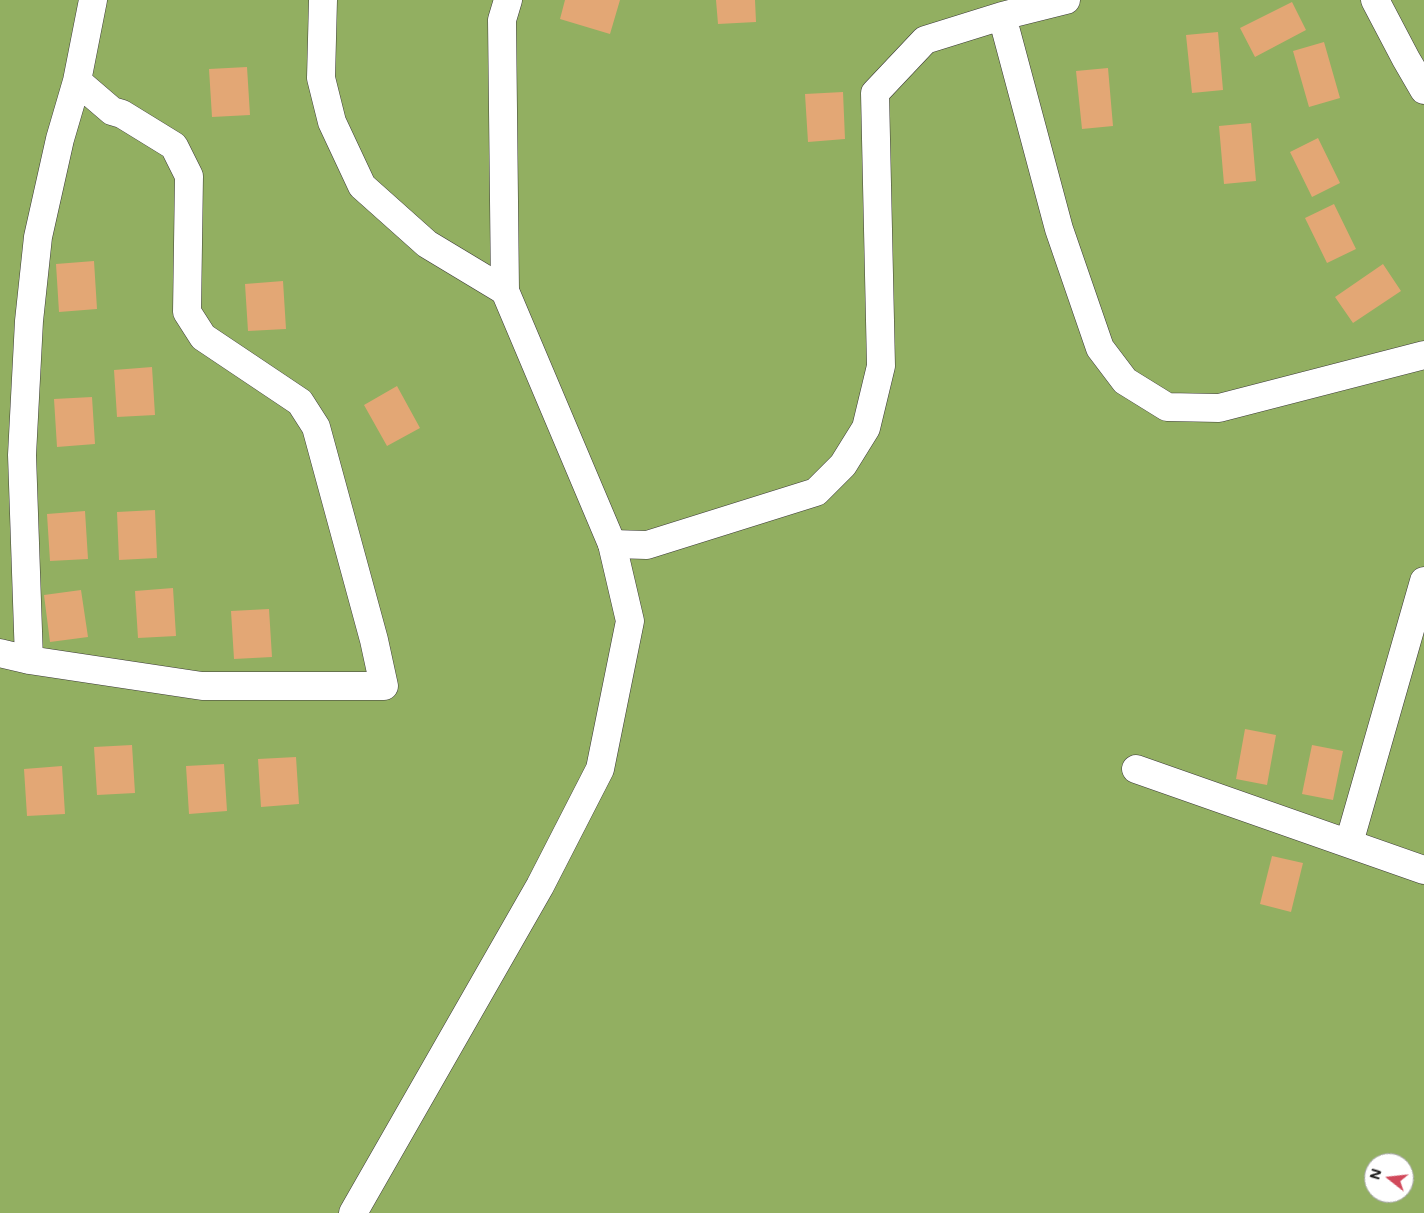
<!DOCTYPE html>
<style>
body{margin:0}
#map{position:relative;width:1424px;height:1213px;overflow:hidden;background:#f7ebd9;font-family:Mali,sans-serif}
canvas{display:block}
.north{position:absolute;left:1364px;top:1153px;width:50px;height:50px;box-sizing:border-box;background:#fff;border:1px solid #a4a4a4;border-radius:50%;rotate:286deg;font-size:14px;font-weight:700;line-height:20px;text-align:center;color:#1c1c1c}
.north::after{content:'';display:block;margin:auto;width:18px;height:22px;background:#d1495b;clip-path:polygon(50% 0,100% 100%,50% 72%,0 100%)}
</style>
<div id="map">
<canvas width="1424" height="1213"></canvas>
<div class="north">N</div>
</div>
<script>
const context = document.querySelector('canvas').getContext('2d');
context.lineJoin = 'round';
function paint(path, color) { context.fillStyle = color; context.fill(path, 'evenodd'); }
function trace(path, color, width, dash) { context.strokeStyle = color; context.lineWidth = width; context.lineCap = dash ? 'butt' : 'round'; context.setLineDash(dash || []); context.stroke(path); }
paint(new Path2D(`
 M0 0H1424V1213H0ZM1374 1163H1404V1193H1374Z`), '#92af61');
paint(new Path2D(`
 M565 0H620L610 34 560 19Z
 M716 0H755L756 22 718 24Z
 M1292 2 1306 30 1255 57 1240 28Z
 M1218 32 1223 90 1192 93 1186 35Z
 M1324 42 1340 98 1309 107 1293 51Z
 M247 67 250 115 212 117 209 69Z
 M1108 68 1113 126 1082 129 1076 71Z
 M843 92 845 139 808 142 805 94Z
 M1251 123 1256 181 1224 184 1219 126Z
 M1318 138 1340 183 1312 197 1290 152Z
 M1334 204 1356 249 1327 263 1305 218Z
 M94 261 97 309 59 312 56 264Z
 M1383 264 1401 291 1353 323 1335 297Z
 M283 281 286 329 248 331 245 284Z
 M152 367 155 415 117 417 114 370Z
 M397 386 420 428 387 446 364 405Z
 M92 397 95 444 57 447 54 399Z
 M155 510 157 558 119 560 117 512Z
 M85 511 88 559 50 561 47 514Z
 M173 588 176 636 138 638 135 591Z
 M81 590 88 637 50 642 44 595Z
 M269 609 272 657 234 659 231 611Z
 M1245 729 1276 735 1267 785 1236 779Z
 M132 745 135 793 97 795 94 747Z
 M1312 745 1343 751 1333 800 1302 794Z
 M296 757 299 804 261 807 258 759Z
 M224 764 227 811 189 814 186 766Z
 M62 766 65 814 27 816 24 769Z
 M1272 856 1303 863 1291 912 1260 904Z`), '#e3a775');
const minor = new Path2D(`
 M323 0 321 78 332 122 362 186 427 244 505 291
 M1375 0 1406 59 1424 90
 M1002 16 1059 229 1100 348 1125 381 1167 407 1219 408 1424 355
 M612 544 647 545 816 492 843 465 866 428 881 366 875 93 925 40 1002 16 1066 0
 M0 653 29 660 202 686H384L374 640 316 427 300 402 203 337 187 312 189 176 174 146 122 114 112 111 77 81
 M29 660 22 455 29 321 38 237 60 139 77 81 93 0
 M1136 769 1424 870
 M1349 843 1424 581`);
const tertiary = new Path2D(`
 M353 1213 540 886 600 769 630 621 612 544 505 291 502 20 508 0`);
trace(minor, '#3d3b38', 29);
trace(tertiary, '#3d3b38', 29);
trace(minor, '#fff', 28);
trace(tertiary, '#fff', 28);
</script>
